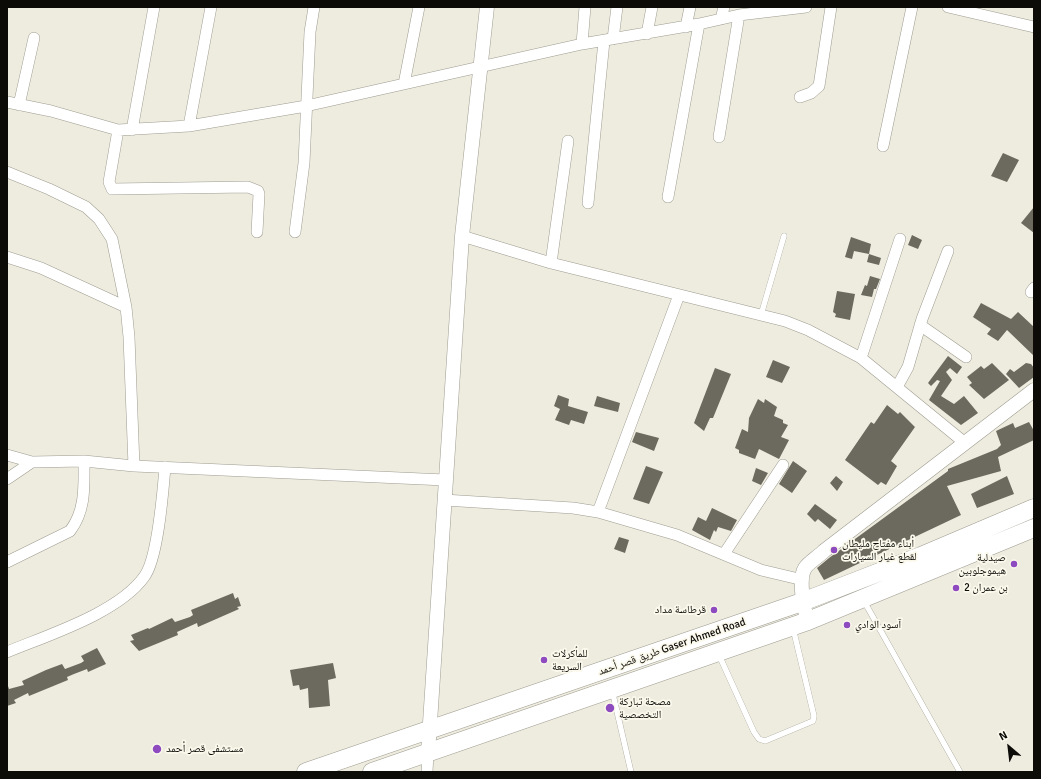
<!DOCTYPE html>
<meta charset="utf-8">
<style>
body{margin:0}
#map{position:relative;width:1041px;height:779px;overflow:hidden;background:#eeebdf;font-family:Signika,sans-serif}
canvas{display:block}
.frame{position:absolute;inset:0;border:8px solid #0c0b08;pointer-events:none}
.north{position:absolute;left:989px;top:727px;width:40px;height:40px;-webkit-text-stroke:3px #fbf9ec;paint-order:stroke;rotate:332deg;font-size:11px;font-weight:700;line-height:16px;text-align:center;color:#0c0b08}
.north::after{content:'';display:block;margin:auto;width:14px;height:18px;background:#0c0b08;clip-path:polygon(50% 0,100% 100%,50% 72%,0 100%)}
</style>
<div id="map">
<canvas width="1041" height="779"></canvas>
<div class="frame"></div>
<div class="north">N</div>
</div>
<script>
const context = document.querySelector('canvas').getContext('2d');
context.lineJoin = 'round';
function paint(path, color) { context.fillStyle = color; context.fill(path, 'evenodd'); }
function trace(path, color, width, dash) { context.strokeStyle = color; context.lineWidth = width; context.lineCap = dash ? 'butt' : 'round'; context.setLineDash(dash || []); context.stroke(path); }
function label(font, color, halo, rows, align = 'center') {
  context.font = font + ' Signika,"Noto Naskh Arabic",sans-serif'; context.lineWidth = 3.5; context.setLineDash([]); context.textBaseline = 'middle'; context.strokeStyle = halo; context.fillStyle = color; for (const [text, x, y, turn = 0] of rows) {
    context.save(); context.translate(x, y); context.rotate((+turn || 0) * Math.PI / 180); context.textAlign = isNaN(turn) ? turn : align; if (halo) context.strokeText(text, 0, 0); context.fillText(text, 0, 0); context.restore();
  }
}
paint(new Path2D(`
 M1003 153 1019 160 1007 182 991 176Z
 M1034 207V233L1021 223Z
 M912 235 922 240 918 249 908 245Z
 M851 237 871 244 869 254 854 251 852 259 845 257Z
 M869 254 881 258 879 265 867 262Z
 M870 276 880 279 876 289H874L872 297 861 295 865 285 867 286Z
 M837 291 855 294 850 320 835 317 836 314 833 312Z
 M981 303 1011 319 1018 312 1034 327V356L1007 330 998 341 987 334 991 329 973 317Z
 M948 356 962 367 957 374 950 368 946 372 952 380 941 396 954 404 964 396 978 413 961 425 929 400 940 381 937 380 931 386 928 383Z
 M773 360 790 367 782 383 766 377Z
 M992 363 1009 380 984 399 969 385 972 383 967 377 981 366 984 369Z
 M1026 363 1031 364 1034 368V377L1019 388 1006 374 1010 369 1014 372Z
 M715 368 731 374 713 418H710L704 431 694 423Z
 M558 395 569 399 568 406 588 412 584 424 571 420 569 425 555 420 560 409 554 406Z
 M597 396 620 403 618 412 594 406Z
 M758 399 764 403 765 399 777 407 774 416 783 420V423L788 425 781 437 789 440 779 459 759 449 755 459 739 453V450L735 448 742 429 748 432 749 418Z
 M887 405 898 414 900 412 915 427 891 461 897 466 886 485 881 482 878 485 845 460 871 422 874 424Z
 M1029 422 1034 431V440L998 457 1001 471 947 486 961 515 824 580 817 568 829 558 948 471V469L997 449 1001 445 996 431 1013 423 1015 428Z
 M636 432 659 438 654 451 632 442Z
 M793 461 807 471 792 493 779 484Z
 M646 466 663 472 649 504 633 499Z
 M756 468 768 473 761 485 752 481Z
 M836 476 843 482 837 491 830 483Z
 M1007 476 1014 494 977 508 971 494Z
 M815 504 837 520 830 529 818 519 815 522 807 514Z
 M712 508 737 520 731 531 718 527 716 532 714 530 710 540 692 530 698 517 706 521Z
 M619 537 629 540 625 553 614 549Z
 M233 593 235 599 238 597 241 606 237 607 239 609 198 627 197 623 177 632 178 635 139 651 130 641 134 640 131 635 148 628 149 629 172 618 175 622 190 617 193 615 191 610Z
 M97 648 106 664 88 672 87 669 74 674 67 677 68 680 29 696 28 693 14 700 16 703 7 706V683L9 689 24 685 22 681 46 670 62 664 65 669 81 663 84 661 81 656Z
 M333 663 336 678 328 680 330 706 309 708 308 688 300 690 299 685 293 686 290 670Z`), '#6c6a5f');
const service = new Path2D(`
 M761 315 784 236
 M864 601 960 772
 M719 655 754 732 759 739 765 741 813 721 814 716 793 628
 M612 690 631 772`);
const minor = new Path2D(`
 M948 7 1034 27
 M721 19 724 7
 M686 27 690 7
 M647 34 652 7
 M613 39 617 7
 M582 44 585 7
 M404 84 419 7
 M800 97 811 93 819 86 831 7
 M7 102 51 111 118 130 189 126 306 106 582 44 699 24 739 15 806 7
 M19 105 34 38
 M189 126 211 7
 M118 130 109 182 112 189 248 187 258 191 259 194 257 232
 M132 130 154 7
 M719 137 739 15
 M883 146 912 7
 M7 172 49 189 86 207 99 219 112 239 126 307 129 337 134 466
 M668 197 699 24
 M588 203 604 41
 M295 232 304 163 310 32 314 7
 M462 236 551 263 785 321 808 330 861 358 965 443
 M7 257 41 268 126 307
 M551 263 568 141
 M1031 292 1034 288
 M920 325 966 357
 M861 358 900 239
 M897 387 908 367 922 319 948 251
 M7 455 32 462 84 461 134 466 445 480
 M7 479 32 462
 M444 500 573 508 598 512 677 535 761 570 803 580
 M598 512 679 295
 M724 554 783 465
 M7 562 70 531C86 510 84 486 84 461
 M7 652C48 635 118 613 144 577 158 559 163 491 165 467
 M427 772 428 753`);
const tertiary = new Path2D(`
 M808 621C804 610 798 579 805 568 809 562 818 557 824 551L1034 390
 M428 753 462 236 487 7`);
const primary = new Path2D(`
 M306 772 802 602 921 556 1034 508
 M372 772 808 621 1034 528`);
trace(service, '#9e9c90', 6);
trace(minor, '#9e9c90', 12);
trace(tertiary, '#9e9c90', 15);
trace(primary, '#9e9c90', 19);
trace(service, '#fff', 5.5);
trace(minor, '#fff', 11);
trace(tertiary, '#fff', 14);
trace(primary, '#fff', 18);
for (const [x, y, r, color] of [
 [834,550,4,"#8e4bbf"],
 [1014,564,4,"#8e4bbf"],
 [956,588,4,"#8e4bbf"],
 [714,610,4,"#8e4bbf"],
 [847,625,4,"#8e4bbf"],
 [544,660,4,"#8e4bbf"],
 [610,708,5,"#8e4bbf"],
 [157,749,5,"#8e4bbf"]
]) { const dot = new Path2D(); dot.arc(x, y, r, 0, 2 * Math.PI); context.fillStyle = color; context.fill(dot); trace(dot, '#fbf9ec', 1.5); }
label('11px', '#0c0b08', '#fbf9ec', [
 ["أبناء مفتاح مليطان",842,544],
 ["لقطع غيار السيارات",842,557],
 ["صيدلية",1006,558,"right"],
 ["هيموجلوبين",1006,571,"right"],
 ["بن عمران 2",964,588],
 ["قرطاسة مداد",706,610,"right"],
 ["آسود الوادي",855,625],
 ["للمأكرلات",552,654],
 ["السريعة",552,667],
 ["مصحة تباركة",619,702],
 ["التخصصية",619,715],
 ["مستشفى قصر أحمد",166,749]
], 'left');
label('11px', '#0c0b08', '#fbf9ec', [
 ["طريق قصر أحمد Gaser Ahmed Road",672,647,-19]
]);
</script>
